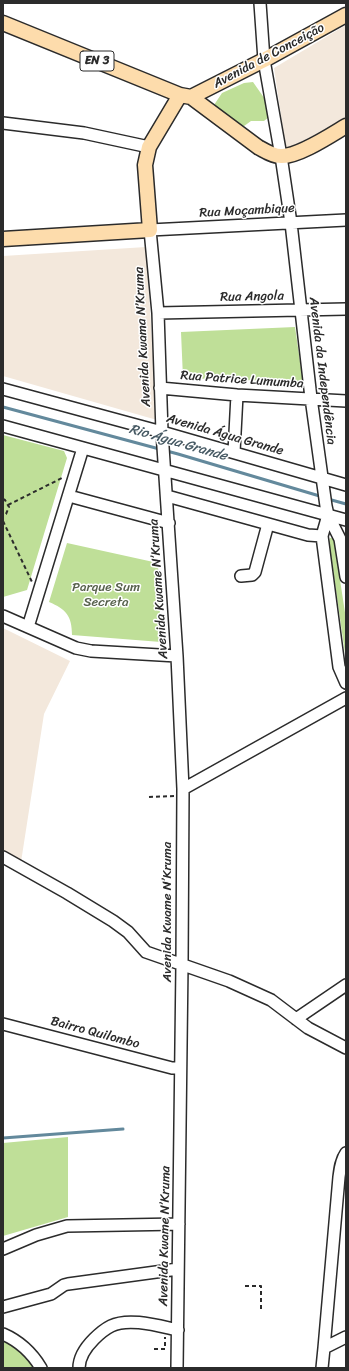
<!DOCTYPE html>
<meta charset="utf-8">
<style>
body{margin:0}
#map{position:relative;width:349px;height:1371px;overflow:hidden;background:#fff;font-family:Sriracha,sans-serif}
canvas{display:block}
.frame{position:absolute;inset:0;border:4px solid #2b2b2b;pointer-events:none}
</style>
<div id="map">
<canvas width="349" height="1371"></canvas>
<div class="frame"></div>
</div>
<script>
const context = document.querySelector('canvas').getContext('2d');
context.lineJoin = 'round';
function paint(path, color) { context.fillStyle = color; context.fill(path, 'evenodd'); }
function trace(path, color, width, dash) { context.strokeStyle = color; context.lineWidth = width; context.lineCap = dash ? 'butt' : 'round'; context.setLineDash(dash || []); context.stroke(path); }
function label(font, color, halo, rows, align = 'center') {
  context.font = font + ' Sriracha,sans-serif'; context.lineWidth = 3; context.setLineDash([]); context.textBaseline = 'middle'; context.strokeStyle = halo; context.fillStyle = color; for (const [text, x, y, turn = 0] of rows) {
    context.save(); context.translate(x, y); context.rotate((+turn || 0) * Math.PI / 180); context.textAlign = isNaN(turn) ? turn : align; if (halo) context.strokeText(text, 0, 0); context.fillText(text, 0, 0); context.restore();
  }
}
paint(new Path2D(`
 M346 25V120L286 149 274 68Z
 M146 247 157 420 3 376V256Z
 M3 628 70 661 44 714 21 862 3 852Z`), '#f3e8dc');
paint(new Path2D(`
 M253 82 267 102 269 117 264 121H251L240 129 218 113 214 105 222 93 244 83Z
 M295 327 303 382 183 378 181 332Z
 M3 435 64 451 67 458 27 590 3 597Z
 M330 538H332L334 541 346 619V660L329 542Z
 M67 543 158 563 161 642 72 635C72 616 66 609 49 602Z
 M68 1137V1217L3 1236V1143Z
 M3 1340C16 1346 27 1356 35 1368H3Z`), '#bfdf98');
trace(new Path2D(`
 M3 407 178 454 323 497
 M328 499 346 504
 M3 1138 123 1129`), '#63899c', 3);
const minor = new Path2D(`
 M260 3 264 60 281 156 291 223 311 398 326 506 328 515 340 539 346 577
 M3 123 84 133 149 147
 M158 313 346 309
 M160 388 237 395 346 401
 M3 389 162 432 346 485
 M3 426 346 520
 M234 452 237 395
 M69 496 169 523
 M167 496 308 535 322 536
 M328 515 322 536 339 667 346 683
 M241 576 252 575 255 572 268 524
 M3 616 76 648 91 651 177 656
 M28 627 83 448
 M183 789 346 698
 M3 857 67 893 113 921 128 932 146 952 229 981 271 1000 308 1028 346 1048
 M296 1019 346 985
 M3 1024 172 1068H180
 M3 1249 36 1235 67 1226 179 1224
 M3 1307 51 1294 64 1285 68 1284 178 1269
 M3 1334C19 1341 32 1353 41 1368
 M324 1348 339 1177C340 1169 341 1160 346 1153
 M79 1368C79 1356 86 1347 94 1339 99 1334 105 1329 111 1326 129 1317 159 1326 178 1330
 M177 1368 182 964 183 789 177 656 162 432 158 313 150 230 346 220
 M322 1368 324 1348 346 1337`);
const major = new Path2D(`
 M3 23 180 95 191 97 258 147C265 151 273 156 281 156 298 157 331 135 346 126
 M191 97 264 60 346 15
 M3 239 150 230 145 165 149 147 180 95`);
trace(minor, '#2b2b2b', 14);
trace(major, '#2b2b2b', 17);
trace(new Path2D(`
 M3 499 5 500 9 507 6 514 3 516
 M8 505 62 478
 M3 521 32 582
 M149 797 174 796
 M245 1286H261V1309
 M154 1349H165V1337`), '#2b2b2b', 2, [4, 3]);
trace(minor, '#fff', 11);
trace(major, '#fddcac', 14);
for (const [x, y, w] of [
 [97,61,34]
]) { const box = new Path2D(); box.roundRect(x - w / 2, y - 10, w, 20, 3); context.fillStyle = '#fff'; context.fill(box); trace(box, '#2b2b2b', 1); }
label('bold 12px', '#2b2b2b', null, [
 ["EN 3",97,61]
]);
label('13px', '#2b2b2b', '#fff', [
 ["Avenida de Conceição",269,56,-28],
 ["Rua Moçambique",247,211,-3],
 ["Rua Angola",252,297,-1],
 ["Avenida Kwama N’Kruma",143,337,-93],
 ["Avenida da Independência",322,371,83],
 ["Rua Patrice Lumumba",242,380,4],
 ["Avenida Água Grande",225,435,16],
 ["Avenida Kwame N’Kruma",159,589,-94],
 ["Avenida Kwame N’Kruma",168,912,-90],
 ["Bairro Quilombo",95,1033,15],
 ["Avenida Kwame N’Kruma",165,1236,-89]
]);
label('13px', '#57614c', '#fff', [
 ["Parque Sum",106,588],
 ["Secreta",106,603]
]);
label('italic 14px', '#475a64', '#fff', [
 ["Rio Água Grande",178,443,16]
]);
</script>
